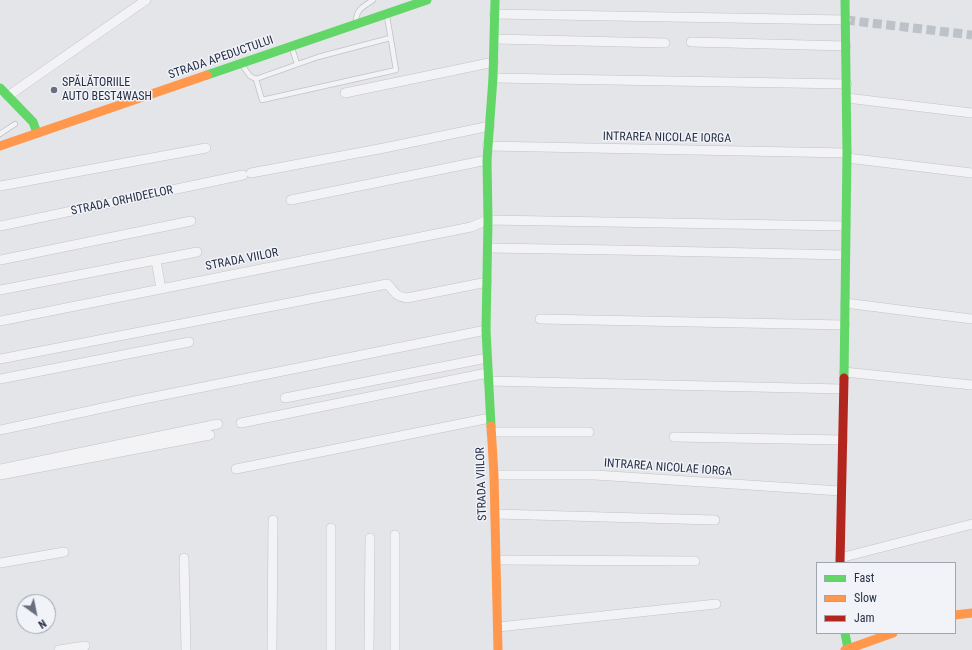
<!DOCTYPE html>
<meta charset="utf-8">
<style>
body{margin:0}
#map{position:relative;width:972px;height:650px;overflow:hidden;background:#e3e5e9;font-family:"Roboto Condensed",sans-serif}
canvas{display:block}
.legend{position:absolute;left:816px;top:562px;width:140px;height:72px;box-sizing:border-box;background:#f1f3f8;border:1px solid #a0a5b0;margin:0;padding:5px 7px;list-style:none;font-size:12px;color:#273045}
.legend li{display:flex;align-items:center;gap:8px;height:20px}
.legend b{width:20px;border:1px solid #a0a5b0}
.north{position:absolute;left:16px;top:594px;width:40px;height:40px;box-sizing:border-box;background:#f1f3f8;border:1px solid #a0a5b0;border-radius:50%;rotate:147deg;font-size:11px;font-weight:700;line-height:16px;text-align:center;color:#273045}
.north::after{content:'';display:block;margin:auto;width:14px;height:18px;background:#696f7e;clip-path:polygon(50% 0,100% 100%,50% 72%,0 100%)}
</style>
<div id="map">
<canvas width="972" height="650"></canvas>
<ul class="legend">
<li><b style="height:5px;background:#63d668"></b>Fast</li>
<li><b style="height:5px;background:#ff974d"></b>Slow</li>
<li><b style="height:5px;background:#b3261e"></b>Jam</li>
</ul>
<div class="north">N</div>
</div>
<script>
const context = document.querySelector('canvas').getContext('2d');
context.lineJoin = 'round';
function trace(path, color, width, dash) { context.strokeStyle = color; context.lineWidth = width; context.lineCap = dash ? 'butt' : 'round'; context.setLineDash(dash || []); context.stroke(path); }
function label(font, color, halo, rows, align = 'center') {
  context.font = font + ' "Roboto Condensed",sans-serif'; context.lineWidth = 3; context.setLineDash([]); context.textBaseline = 'middle'; context.strokeStyle = halo; context.fillStyle = color; for (const [text, x, y, turn = 0] of rows) {
    context.save(); context.translate(x, y); context.rotate((+turn || 0) * Math.PI / 180); context.textAlign = isNaN(turn) ? turn : align; if (halo) context.strokeText(text, 0, 0); context.fillText(text, 0, 0); context.restore();
  }
}
trace(new Path2D(`
 M846 20 972 35`), '#bdc1c8', 9, [9, 4.5]);
const lane = new Path2D(`
 M356 22C356 9 363 7 373 0
 M292 48 297 64
 M242 65 250 76 256 79 262 100 396 70 387 16
 M256 79 318 57 390 38
 M0 134 15 124`);
const street = new Path2D(`
 M494 14 846 20
 M495 39 665 43
 M691 42 846 46
 M493 78 847 84
 M345 93 494 62
 M8 96 146 0
 M847 98 972 113
 M487 146 847 153
 M847 158 972 173
 M251 173 384 148 490 126
 M0 186 206 148
 M291 200 487 160
 M0 226 243 175
 M488 248 616 250 845 255
 M0 260 191 221
 M156 260 161 289
 M0 290 197 252
 M845 303 972 319
 M540 319 845 325
 M0 321 471 227 488 220 846 226
 M0 359 387 284C395 291 395 297 407 298L487 282
 M844 372 972 385
 M0 379 189 342
 M488 381 843 389
 M285 398 487 358
 M241 423 487 373
 M0 430 144 399 486 330
 M491 432H589
 M674 437 843 440
 M0 469 218 424
 M236 469 490 418
 M0 475 210 435
 M494 475H595L841 491
 M495 514 715 520
 M184 558 186 650
 M840 558 972 524
 M496 560 695 561
 M0 563 64 552
 M498 627 716 604
 M59 650 85 646
 M272 650 273 520
 M331 650V528
 M369 650 370 538
 M395 650V535`);
trace(lane, '#c1c3c7', 6);
trace(street, '#c1c3c7', 10);
trace(lane, '#f3f3f5', 4.5);
trace(street, '#f3f3f5', 9);
trace(new Path2D(`
 M207 75 427 0
 M0 88 33 122 37 133
 M844 378 847 153 845 0
 M491 426 486 330 488 220 487 160 493 78 495 0
 M845 633 848 649`), '#63d668', 9);
trace(new Path2D(`
 M0 146 207 75
 M491 426 494 475 498 650
 M955 615 972 613
 M845 650 893 633`), '#ff974d', 9);
trace(new Path2D(`
 M840 563 844 378`), '#b3261e', 9);
for (const [x, y, r, color] of [
 [54,90,4,"#696f7e"]
]) { const dot = new Path2D(); dot.arc(x, y, r, 0, 2 * Math.PI); context.fillStyle = color; context.fill(dot); trace(dot, '#f1f3f8', 1.5); }
label('12px', '#273045', '#f1f3f8', [
 ["STRADA APEDUCTULUI",221,58,-19],
 ["INTRAREA NICOLAE IORGA",667,138,1],
 ["STRADA ORHIDEELOR",122,201,-12],
 ["STRADA VIILOR",242,260,-11],
 ["INTRAREA NICOLAE IORGA",668,468,4],
 ["STRADA VIILOR",482,484,-92]
]);
label('12px', '#273045', '#f1f3f8', [
 ["SPĂLĂTORIILE",62,83],
 ["AUTO BEST4WASH",62,97]
], 'left');
</script>
